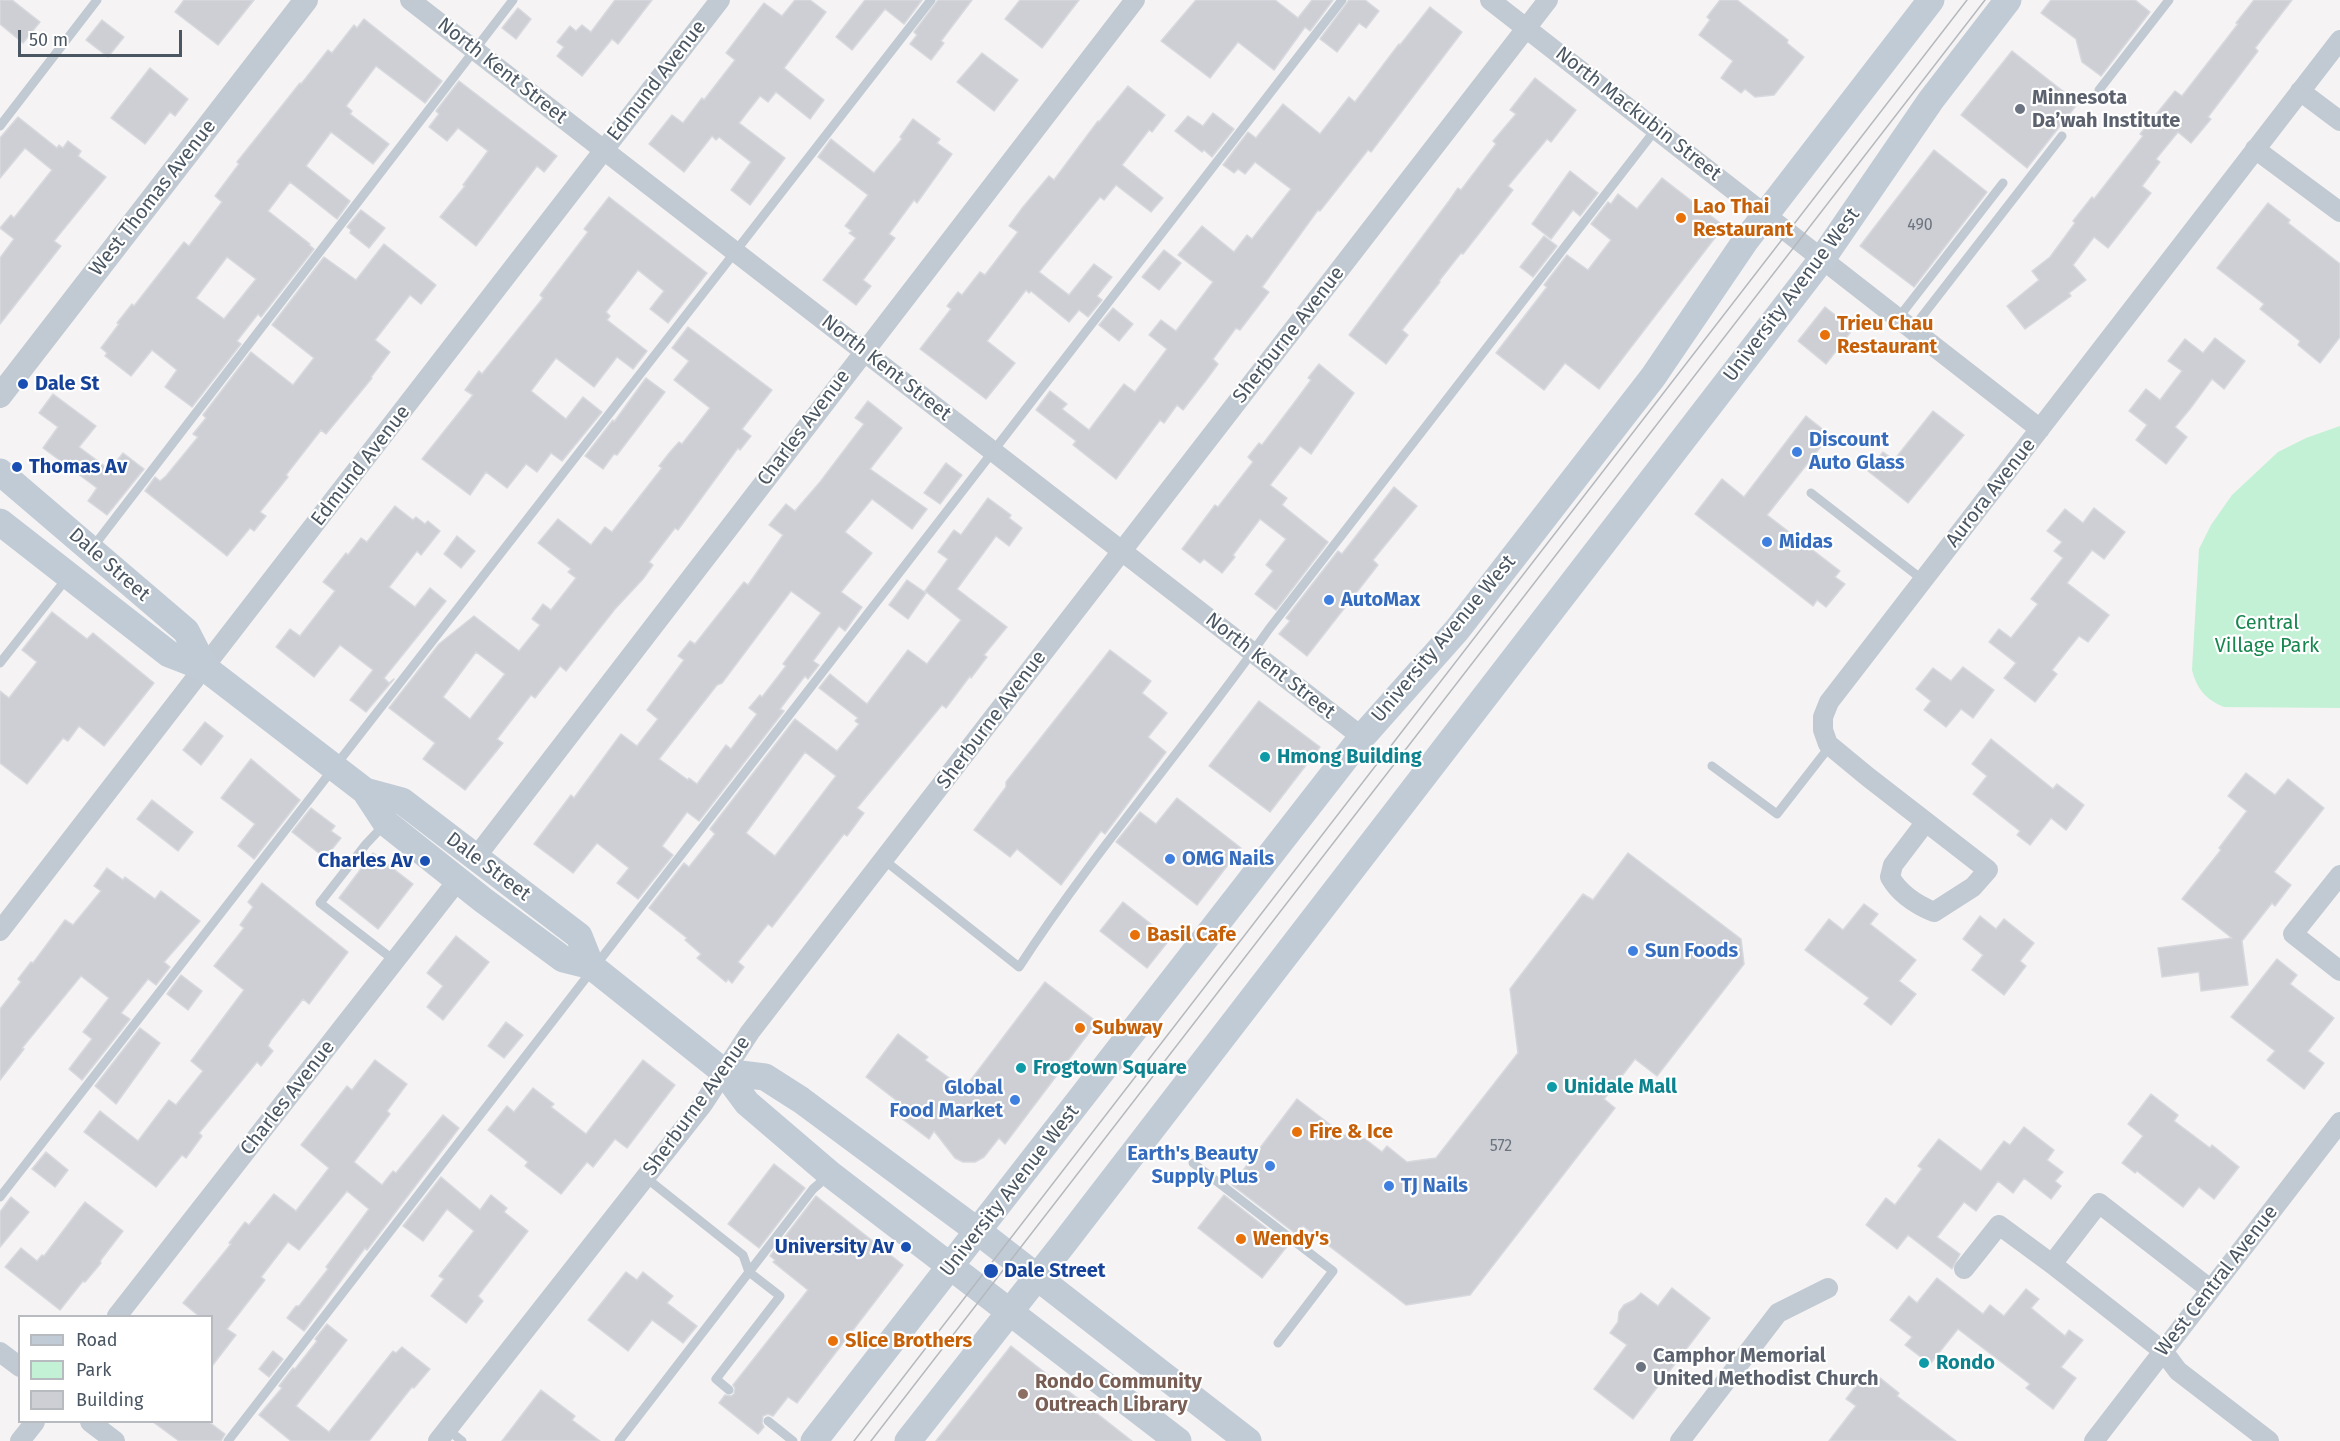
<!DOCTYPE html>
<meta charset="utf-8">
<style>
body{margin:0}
#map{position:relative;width:2340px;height:1441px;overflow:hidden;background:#f5f3f3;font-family:"Fira Sans",sans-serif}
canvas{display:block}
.legend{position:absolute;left:18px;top:1315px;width:195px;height:108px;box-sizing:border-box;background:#fff;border:2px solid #b7bbc0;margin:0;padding:8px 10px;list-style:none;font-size:18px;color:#4a5661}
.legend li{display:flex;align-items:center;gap:12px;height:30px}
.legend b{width:30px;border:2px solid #b7bbc0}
.scale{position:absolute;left:18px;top:30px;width:164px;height:27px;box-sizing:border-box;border:3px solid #4a5661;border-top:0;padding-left:8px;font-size:18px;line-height:21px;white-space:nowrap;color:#4a5661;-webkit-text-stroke:4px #fff;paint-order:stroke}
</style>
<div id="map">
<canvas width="2340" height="1441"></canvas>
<ul class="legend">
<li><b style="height:8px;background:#c1cbd6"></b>Road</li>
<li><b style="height:16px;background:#c3f1d5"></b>Park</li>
<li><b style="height:16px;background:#cdcfd5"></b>Building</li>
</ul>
<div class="scale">50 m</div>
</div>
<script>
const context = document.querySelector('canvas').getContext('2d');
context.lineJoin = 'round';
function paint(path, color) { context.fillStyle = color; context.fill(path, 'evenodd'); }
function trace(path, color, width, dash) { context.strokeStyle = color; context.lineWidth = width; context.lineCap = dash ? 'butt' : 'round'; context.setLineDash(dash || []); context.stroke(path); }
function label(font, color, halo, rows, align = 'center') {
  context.font = font + ' "Fira Sans",sans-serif'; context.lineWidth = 4.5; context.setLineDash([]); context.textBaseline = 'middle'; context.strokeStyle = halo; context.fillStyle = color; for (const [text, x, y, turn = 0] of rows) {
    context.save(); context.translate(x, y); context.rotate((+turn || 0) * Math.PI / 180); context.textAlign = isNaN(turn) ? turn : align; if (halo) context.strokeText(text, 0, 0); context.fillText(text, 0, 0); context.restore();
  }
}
paint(new Path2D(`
 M2340 426V708L2224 707C2205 699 2197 689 2192 670L2199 549 2211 525 2232 495 2278 452 2306 438Z`), '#c3f1d5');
const building = new Path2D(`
 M0 0H12L40 22 23 43 0 24Z
 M184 0H254L218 45 175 12Z
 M615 0H652L618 44 612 39 582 76 557 56 564 47 557 42 570 26 576 31 582 25 591 32Z
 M795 0H810L826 12 784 68 824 100 810 119 776 92 768 102 760 96 739 123 785 158 750 205 731 190 751 162 719 137 716 140 712 136 684 172 649 144 672 115 683 123 702 98 704 100 735 60 726 53 764 3 782 16Z
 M865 0H922L904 24 885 9 852 50 836 37Z
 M938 0H972L941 41 944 43 931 60 910 44 917 35 914 32Z
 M1020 0H1079L1042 48 1005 19Z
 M1196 0H1275L1298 18 1312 0H1333L1310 31 1305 27 1274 70 1238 42 1210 78 1161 41Z
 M1349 0H1365L1379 11 1366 28 1359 23 1337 52 1320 39Z
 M1720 0H1737L1788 40 1787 43 1804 57 1774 95 1755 97 1745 89 1741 93 1721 78 1733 61 1699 35 1710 20 1707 17Z
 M2051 0H2135L2150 12 2101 76 2082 62 2076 39 2041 13Z
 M2254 0H2292L2255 48 2258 51 2208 117 2211 119 2191 143 2178 132 2156 159 2160 162 2142 186 2151 193 2108 248 2094 237 2073 265 2086 280 2069 293 2071 296 2025 329 2007 306 2039 280 2032 271 2050 257 2075 223 2073 221 2092 197 2094 199 2143 136 2140 134 2175 91 2182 96 2238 24 2236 23Z
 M1430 7 1462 32 1371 152 1368 150 1320 211 1318 210 1262 287 1269 292 1240 330 1236 328 1213 359 1218 364 1207 379 1183 410 1177 405 1164 423 1160 420 1116 479 1073 445 1076 441 1036 410 1050 391 1067 404 1062 409 1089 430 1124 384 1135 392 1167 349 1149 335 1161 320 1176 331 1213 282 1178 255 1202 226 1234 252 1247 235 1252 239 1291 189 1255 162 1245 174 1238 169 1234 173 1223 165 1248 132 1256 138 1283 104 1320 134 1349 97 1355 102 1399 44 1400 45Z
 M518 8 531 19 516 39 502 28Z
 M364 19 442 81 425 103 376 66 346 106 352 111 350 114 389 144 373 164 331 132 306 166 350 201 337 219 290 182 268 211 310 244 309 245 314 249 261 317 258 314 237 341 241 344 192 407 165 387 177 370 152 350 131 376 105 356 107 353 101 348 119 324 117 323 132 304 134 306 184 242 189 246 222 202 215 196 239 164 237 162 300 83 301 84 328 50 332 53 354 25 357 28ZM227 257 256 279 224 319 196 298Z
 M102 20 124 37 108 57 86 40Z
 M2012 51 2078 103 2027 168 1961 115Z
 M982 53 1018 80 994 111 957 82Z
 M150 68 188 99 175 116 170 112 145 144 111 118Z
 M1535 78 1576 110 1551 142 1547 139 1508 186 1513 190 1463 254 1461 253 1439 281 1440 282 1402 330 1408 335 1386 364 1349 335 1449 201 1458 188 1461 190 1496 144 1493 141 1516 114 1510 110Z
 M459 81 557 156 544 172 537 166 476 246 440 217 465 186 463 185 488 151 458 128 447 141 429 127 439 114 436 111Z
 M1128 86 1165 115 1152 132 1149 130 1122 165 1163 198 1151 212 1116 185 1104 200 1100 197 1039 272 1069 295 1094 264 1112 277 1097 296 1102 300 1088 317 1079 310 1069 322 1031 291 1029 293 1026 290 987 341 1015 363 986 399 920 349 951 309 947 306 958 292 962 295 980 272 985 275 1018 232 1009 226 1023 207 1049 176 1054 180 1098 121 1099 122Z
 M1213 113 1234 129 1212 157 1204 150 1202 152 1175 131 1188 116 1203 126Z
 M18 117 57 148 59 145 63 148 68 141 81 151 78 156 106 177 54 241 61 246 0 324V258L14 239 0 228 11 215 14 218 52 170 25 148 0 178V138Z
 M913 119 940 139 937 143 952 154 917 203 914 200 889 234 895 238 863 280 871 286 856 305 823 280 856 238 849 233 852 231 845 226 868 195 818 157 831 139 874 173 902 139 900 137Z
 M1934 150 1987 192 1914 287 1860 246Z
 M1570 171 1598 193 1580 216 1573 210 1551 239 1532 224Z
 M1662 178 1724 226 1599 389 1565 363 1544 390 1496 353 1547 287 1544 285 1567 255 1588 270 1611 240 1591 224 1608 202 1611 204 1618 194 1637 209Z
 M609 197 707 273 668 323 650 309 664 291 638 270 606 312 610 316 607 320 647 351 633 369 617 357 594 387 556 358 531 391 566 419 583 397 602 412 562 461 551 453 537 472 526 464 507 488 486 472 470 495 422 459 473 395 465 390 479 371 482 374 543 298 540 295 588 232 584 229Z
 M2268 203 2290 220 2288 223 2340 264V337L2320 363 2298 345 2300 341 2260 309 2264 304 2217 268Z
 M361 210 385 228 369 248 350 233 351 230 347 227Z
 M1544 236 1557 246 1533 277 1520 267Z
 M384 244 436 285 421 304 410 295 375 340 390 352 371 377 372 378 326 434 321 430 286 475 288 477 260 512 266 516 254 531 250 528 227 556 145 491 155 477 160 481 166 476 198 437 193 434 206 418 203 415 251 352 293 385 314 358 272 325 324 257 356 280Z
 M1164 250 1181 263 1159 290 1142 277Z
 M1825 307 1853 329 1826 364 1798 341Z
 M1113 308 1133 324 1119 341 1099 325Z
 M688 327 772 390 742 429 751 436 740 450 738 448 678 530 675 528 649 562 653 565 643 579 615 609 566 671 560 666 535 698 531 695 497 739 503 743 465 790 423 759 435 743 389 708 439 644 474 616 519 651 540 625 532 619 543 604 551 610 576 578 568 572 571 569 538 543 558 519 591 545 605 527 612 532 662 468 659 466 670 452 679 442 682 444 710 408 674 380 689 361 672 348ZM476 652 505 674 470 719 443 697Z
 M2215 338 2245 361 2224 389 2212 379 2190 409 2175 427 2187 437 2166 464 2136 440 2147 425 2129 411 2146 389 2160 400 2182 371 2168 361 2185 339 2203 353Z
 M1319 364 1354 393 1311 454 1300 446 1270 485 1287 498 1282 505 1328 542 1276 610 1255 594 1273 571 1266 565 1286 539 1260 519 1233 555 1235 557 1222 573 1204 559 1200 563 1182 549 1215 505 1218 507 1253 462 1248 457 1259 443 1262 445 1297 399 1311 380 1308 378Z
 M646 378 665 392 617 455 614 454 603 469 585 456 613 420 614 422Z
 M53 394 96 426 79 447 110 470 123 453 144 469 107 515 88 501 97 488 43 448 58 427 39 413Z
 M868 401 902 428 870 469 927 509 912 529 872 499 845 532 872 553 841 592 862 607 845 631 839 626 813 661 819 665 808 679 805 676 780 709 784 711 699 821 687 812 662 846 673 855 638 899 617 883 629 868 597 843 573 873 534 844 571 795 574 798 621 734 637 746 658 719 647 710 684 660 678 656 690 641 695 644 744 582 748 585 783 535 769 525 786 504 795 511 820 482 864 424 855 418ZM791 591 821 613 783 664 786 666 762 697 760 695 749 708 757 714 731 749 726 745 697 784 689 778 688 780 659 759 717 685 722 683Z
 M1933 411 1964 435 1908 503 1868 471 1883 452 1894 460Z
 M1806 416 1830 435 1767 515 1840 571 1835 577 1845 584 1826 607 1817 600 1813 606 1695 514 1722 479 1744 497Z
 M946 463 962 475 940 504 924 493Z
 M1394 487 1417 506 1373 560 1378 565 1307 656 1279 634 1290 621 1286 618 1338 551 1342 554Z
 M988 498 1011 515 1009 518 1022 528 1009 546 996 536 957 589 1007 627 984 655 987 657 971 678 970 676 946 708 942 705 857 808 864 813 847 836 844 834 772 927 768 924 738 962 744 967 732 983 728 979 726 982 697 958 701 954 685 940 687 938 649 908 684 863 689 867 715 834 710 829 795 719 837 751 859 724 855 721 858 718 819 688 830 674 867 704 908 650 927 664 961 620 925 591 948 559 938 552 954 530 961 535ZM805 752 836 776 775 856 746 833Z
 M395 506 413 520 416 517 425 524 428 521 440 531 421 555 417 551 389 587 415 607 430 588 446 601 384 678 389 683 394 679 366 712 350 700 373 670 340 645 314 677 276 647 290 629 300 636 335 591 323 582 346 553 348 555 361 538 367 542Z
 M2094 508 2125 532 2104 559 2092 550 2067 583 2109 615 2088 642 2079 636 2052 670 2057 674 2035 702 2004 678 2016 663 1989 642 1999 629 2011 638 2038 604 2031 599 2063 558 2054 551 2062 542 2047 531 2065 509 2083 523Z
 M457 536 475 551 461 568 444 554Z
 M907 580 926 593 908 619 889 605Z
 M52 612 87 639 93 633 154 683 104 746 79 726 68 741 63 738 27 784 0 763V691L9 698 37 662 22 650Z
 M1110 650 1151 681 1142 693 1167 713 1148 737 1166 752 1105 834 1101 831 1061 885 1017 849 1010 857 974 830 1006 787V782Z
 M1963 667 1994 690 1973 718 1961 709 1946 727 1924 710 1931 701 1916 689 1933 668 1951 681Z
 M1259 701 1320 747 1270 812 1209 766Z
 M205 722 223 736 201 765 183 750Z
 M1991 739 2053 789 2057 784 2084 805 2066 830 2051 818 2030 845 2017 835 2020 831 1973 794 1987 776 1972 764Z
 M251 759 300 800 254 859 238 846 255 824 221 798Z
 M2246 773 2275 795 2288 779 2324 808 2274 872 2291 885 2275 906 2272 903 2242 941 2248 985 2201 991 2199 972 2162 977 2158 948 2232 938 2182 899 2221 850 2219 848 2247 811 2228 796Z
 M1177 798 1241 848 1197 905 1116 842 1140 812 1156 824Z
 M152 800 193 832 178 851 137 819Z
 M311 808 335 826 331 831 341 838 325 858 292 832Z
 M373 853 413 884 378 929 339 898Z
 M1628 853 1741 939 1744 964 1657 1076 1635 1059 1604 1099 1615 1108 1470 1295 1406 1305 1303 1226 1296 1234 1232 1185 1297 1099 1345 1136 1351 1128 1382 1152 1387 1146 1407 1162 1436 1158 1518 1053 1510 989 1583 894 1593 900Z
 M107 868 123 880 125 877 155 899 161 891 200 921 164 962 170 967 156 985 148 979 121 1013 130 1019 82 1080 69 1069 92 1039 83 1032 109 998 81 976 22 1048 24 1049 0 1080V1009L21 982 18 979 31 962 33 963 65 920 73 925 101 891 94 886Z
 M262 883 348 952 309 1004 303 999 271 1040 268 1046 273 1051 261 1066 257 1062 199 1133 202 1136 186 1158 182 1155 156 1187 84 1132 100 1111 138 1141 169 1100 176 1105 203 1071 191 1061 244 990 214 966 244 928 240 925 253 907 248 902Z
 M1123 902 1170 939 1147 968 1100 931Z
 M1864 904 1878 914 1870 924 1916 960 1899 981 1916 994 1891 1025 1864 1004 1869 998 1805 950 1829 919 1843 930Z
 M1980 916 1996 929 2004 919 2034 943 2020 961 2026 966 2004 995 1972 970 1983 955 1963 939Z
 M456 936 489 962 443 1020 427 1007 443 986 427 973Z
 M2277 959 2297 975 2290 984 2334 1018 2308 1051 2324 1063 2304 1089 2267 1060 2275 1051 2231 1017Z
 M181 975 202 991 188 1010 167 994Z
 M1045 982 1097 1022 1005 1144 999 1138 984 1157 975 1162H963L955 1158 934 1131 929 1139 889 1109 896 1100 866 1077 898 1034 928 1057 925 1060 964 1089Z
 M506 1022 523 1035 504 1058 488 1046Z
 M140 1028 160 1043 116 1104 95 1086Z
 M375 1060 407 1084 387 1111 390 1114 354 1162 382 1185 393 1171 396 1173 443 1115 459 1128 367 1250 365 1248 304 1331 287 1318 296 1306H299L328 1269 326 1267 369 1209 347 1191 299 1250 288 1242 261 1277 265 1280 227 1329 236 1335 212 1366V1317H200L183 1303 231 1244 229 1243 245 1222 249 1225 274 1194 296 1211 329 1168 301 1145 347 1086 352 1090Z
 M643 1060 675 1085 627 1148 615 1139 593 1167 587 1162 561 1194 525 1166 528 1162 488 1130 507 1106 514 1112 533 1088 554 1104 551 1107 586 1134Z
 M2151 1094 2178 1115 2174 1121 2210 1148 2212 1145 2239 1167 2214 1199 2199 1187 2183 1207 2137 1171 2135 1173 2122 1163 2143 1136 2128 1124Z
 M2024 1127 2054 1150 2047 1160 2063 1172 2055 1181 2061 1186 2051 1199 2024 1178 2013 1193 1998 1181 1976 1211 1964 1202 1937 1237 1960 1254 1952 1269 1908 1235 1897 1249 1866 1225 1886 1198 1895 1205 1922 1169 1918 1166 1939 1139 1981 1171 2004 1141 2010 1145Z
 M46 1152 68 1170 55 1187 32 1169Z
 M774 1164 805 1188 759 1248 728 1224Z
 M441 1177 480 1210 491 1195 507 1208 504 1212 528 1231 478 1296 483 1301 466 1323 431 1296 444 1279 439 1276 474 1231 447 1209 423 1241 403 1226Z
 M1224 1195 1288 1245 1262 1278 1198 1228Z
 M816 1196 903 1265 797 1403 788 1397 773 1416 768 1414 763 1416 762 1423 764 1427 758 1434 719 1403 725 1395 731 1396 734 1394 735 1388 733 1385 808 1290 773 1262 775 1260 770 1256Z
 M11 1197 29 1212 0 1247V1212Z
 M85 1202 123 1231 100 1261 101 1263 85 1282 83 1281 60 1310 5 1267 21 1248 37 1261 42 1255 44 1256Z
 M626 1272 637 1280 643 1272 673 1296 667 1303 697 1326 683 1343 652 1320 628 1351 588 1320Z
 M1937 1278 1983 1314 1990 1305 2004 1316 2026 1289 2039 1299 2031 1308 2065 1336 2069 1330 2083 1340 2061 1367 2076 1378 2053 1409 2026 1388 2030 1384 1958 1329 1930 1364 1905 1345 1912 1337 1890 1320 1909 1296 1917 1303Z
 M1672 1288 1710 1318 1633 1419 1594 1389 1627 1345 1610 1333 1618 1322 1619 1312 1624 1305 1634 1300 1641 1293 1658 1306Z
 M327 1324 347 1340 296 1406 329 1432 393 1351 396 1353 402 1347 430 1369 414 1388 412 1387 369 1441H291L259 1415 282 1388 279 1386 293 1368 295 1369 317 1341 315 1339Z
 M1011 1346 1132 1441H936Z
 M273 1351 283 1359 269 1377 259 1369Z
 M1869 1369 1899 1393 1897 1396 1956 1441H1829L1856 1406 1846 1399Z
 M541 1390 575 1416 572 1420 600 1441H502Z
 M153 1422H209L225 1434 221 1441H179Z`);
paint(building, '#cdcfd5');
trace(building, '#d7d9de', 1.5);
trace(new Path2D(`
 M2099 90 2169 0
 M0 126 97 0
 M1899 317 2003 183
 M1913 328 2062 136
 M1811 493 1923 580
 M93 547 513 0
 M0 663 67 578
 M1712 766 1777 814 1830 746
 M384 825 366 844 320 903 395 961
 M884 860 1019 967C1095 850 1188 744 1269 629L1656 129
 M1193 1163 1333 1271 1278 1343
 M645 1177 743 1255 749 1272 780 1296 716 1379 729 1390
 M0 1197 931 0
 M768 1421 793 1441
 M447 1429 462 1441
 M228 1441 1342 0
 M619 1441 813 1189 828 1176`), '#c1cad2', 9);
trace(new Path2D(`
 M410 0 1362 737
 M1490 0 2040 429
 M2300 91 2340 121
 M2255 149 2340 212
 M1925 823 1893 865 1890 877C1899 893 1917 905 1934 912L1973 887 1988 870 1868 777 1828 744 1823 730V717L1829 702 2340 40
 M476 857 1135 0
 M2340 875 2293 934 2340 971
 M0 931 720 0
 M1964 1269 1999 1225 2052 1264
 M2210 1289 2099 1203 2052 1264 2163 1351 2178 1371 2269 1441
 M117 1316 458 880
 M0 1352 20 1367
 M90 1422 115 1441
 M20 1441 35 1422
 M438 1441 703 1104 750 1032 1548 0
 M1680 1441 1778 1313 1828 1288
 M2094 1441 2340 1122`), '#c1cad2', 20);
trace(new Path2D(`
 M0 396 306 0`), '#c1cad2', 24);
trace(new Path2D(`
 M0 472 186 631 205 668
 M0 522 169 654 205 668 365 791 402 801 579 936 591 966
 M365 791 386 823 483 900 563 959 591 966 724 1072 747 1103 830 1174 1178 1441
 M724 1072 765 1077 801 1100 979 1232 1248 1441
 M814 1441 1362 737 1457 630 1653 377 1746 240 1931 0
 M908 1441 1064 1243 1822 259 1931 100 2008 0`), '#c1cbd6', 27);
trace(new Path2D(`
 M854 1441 1967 0
 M871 1441 1985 0`), '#b5b8bd', 1.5);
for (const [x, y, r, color] of [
 [2020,109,6,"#6b7280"],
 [1681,218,6,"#e8710a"],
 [1825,335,6,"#e8710a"],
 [23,384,6,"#1a4fb4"],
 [1797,452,6,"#3f7fe0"],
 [17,467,6,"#1a4fb4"],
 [1767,542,6,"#3f7fe0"],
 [1329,600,6,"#3f7fe0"],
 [1265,757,6,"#0f9aa8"],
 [1170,859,6,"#3f7fe0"],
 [425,861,6,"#1a4fb4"],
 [1135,935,6,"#e8710a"],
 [1633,951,6,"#3f7fe0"],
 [1080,1028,6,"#e8710a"],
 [1021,1068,6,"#0f9aa8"],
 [1552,1087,6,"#0f9aa8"],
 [1015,1100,6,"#3f7fe0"],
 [1297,1132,6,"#e8710a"],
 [1270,1166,6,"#3f7fe0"],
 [1389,1186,6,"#3f7fe0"],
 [1241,1239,6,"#e8710a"],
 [906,1247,6,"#1a4fb4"],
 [991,1271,8,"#1a4fb4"],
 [833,1341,6,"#e8710a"],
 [1924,1363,6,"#0f9aa8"],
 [1641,1367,6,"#6b7280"],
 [1023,1394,6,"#8d6e63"]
]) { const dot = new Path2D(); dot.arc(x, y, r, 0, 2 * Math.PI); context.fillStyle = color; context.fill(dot); trace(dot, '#fff', 2); }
label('16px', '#6b747e', null, [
 ["490",1920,226],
 ["572",1501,1147]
]);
label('20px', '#4a5661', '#fff', [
 ["North Kent Street",502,71,38],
 ["Edmund Avenue",657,81,-52],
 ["North Mackubin Street",1638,114,38],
 ["West Thomas Avenue",153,198,-52],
 ["University Avenue West",1792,295,-53],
 ["Sherburne Avenue",1289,335,-52],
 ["North Kent Street",886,368,38],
 ["Charles Avenue",804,428,-53],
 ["Edmund Avenue",361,466,-52],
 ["Aurora Avenue",1991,493,-52],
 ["Dale Street",109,565,41],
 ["University Avenue West",1444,639,-50],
 ["North Kent Street",1270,666,38],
 ["Sherburne Avenue",992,720,-53],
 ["Dale Street",488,867,37],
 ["Charles Avenue",288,1098,-52],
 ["Sherburne Avenue",697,1106,-54],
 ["University Avenue West",1010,1191,-52],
 ["West Central Avenue",2217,1281,-52]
]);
label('bold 20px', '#5b616d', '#fff', [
 ["Minnesota",2032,98],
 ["Da’wah Institute",2032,121],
 ["Camphor Memorial",1653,1356],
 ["United Methodist Church",1653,1379]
], 'left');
label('bold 20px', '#c56008', '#fff', [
 ["Lao Thai",1693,207],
 ["Restaurant",1693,230],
 ["Trieu Chau",1837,324],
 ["Restaurant",1837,347],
 ["Basil Cafe",1147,935],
 ["Subway",1092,1028],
 ["Fire & Ice",1309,1132],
 ["Wendy's",1253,1239],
 ["Slice Brothers",845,1341]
], 'left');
label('bold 20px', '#164399', '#fff', [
 ["Dale St",35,384],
 ["Thomas Av",29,467],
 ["Charles Av",413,861,"right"],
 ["University Av",894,1247,"right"],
 ["Dale Street",1004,1271]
], 'left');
label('bold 20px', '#366cbe', '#fff', [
 ["Discount",1809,440],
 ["Auto Glass",1809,463],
 ["Midas",1779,542],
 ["AutoMax",1341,600],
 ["OMG Nails",1182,859],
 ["Sun Foods",1645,951],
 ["Global",1003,1088,"right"],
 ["Food Market",1003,1111,"right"],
 ["Earth's Beauty",1258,1154,"right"],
 ["Supply Plus",1258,1177,"right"],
 ["TJ Nails",1401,1186]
], 'left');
label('20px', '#17864f', '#fff', [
 ["Central",2267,623],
 ["Village Park",2267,646]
]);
label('bold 20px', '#0d838f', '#fff', [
 ["Hmong Building",1277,757],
 ["Frogtown Square",1033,1068],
 ["Unidale Mall",1564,1087],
 ["Rondo",1936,1363]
], 'left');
label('bold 20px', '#785e54', '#fff', [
 ["Rondo Community",1035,1382],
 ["Outreach Library",1035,1405]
], 'left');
</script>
